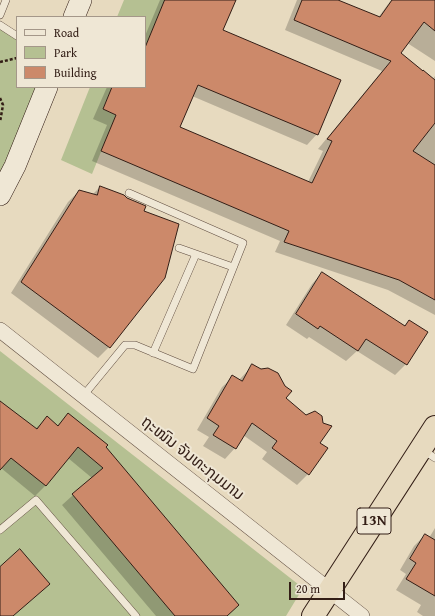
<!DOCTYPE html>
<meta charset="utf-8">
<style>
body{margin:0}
#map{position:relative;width:435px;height:616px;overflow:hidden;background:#e7dabf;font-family:"Gentium Book Plus",serif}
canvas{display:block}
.legend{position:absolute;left:16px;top:16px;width:130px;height:72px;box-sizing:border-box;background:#efe7d5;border:1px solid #a49789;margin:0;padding:5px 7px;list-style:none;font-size:12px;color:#331e16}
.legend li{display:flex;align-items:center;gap:8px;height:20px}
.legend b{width:20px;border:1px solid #a49789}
.scale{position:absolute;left:289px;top:582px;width:56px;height:18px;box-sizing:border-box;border:2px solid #331e16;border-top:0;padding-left:5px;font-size:12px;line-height:14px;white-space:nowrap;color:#331e16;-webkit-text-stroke:3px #efe7d5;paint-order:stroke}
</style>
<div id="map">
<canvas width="435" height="616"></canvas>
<ul class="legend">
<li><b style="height:5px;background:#efe7d5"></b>Road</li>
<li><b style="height:11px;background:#b5c092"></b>Park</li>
<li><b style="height:11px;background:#cc896a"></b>Building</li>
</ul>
<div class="scale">20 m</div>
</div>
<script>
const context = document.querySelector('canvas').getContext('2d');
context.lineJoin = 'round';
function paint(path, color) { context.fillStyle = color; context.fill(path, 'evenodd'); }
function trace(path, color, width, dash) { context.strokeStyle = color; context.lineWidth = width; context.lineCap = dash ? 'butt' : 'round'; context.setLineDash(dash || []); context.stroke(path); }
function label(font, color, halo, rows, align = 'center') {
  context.font = font + ' "Gentium Book Plus","Noto Sans Lao",serif'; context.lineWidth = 4; context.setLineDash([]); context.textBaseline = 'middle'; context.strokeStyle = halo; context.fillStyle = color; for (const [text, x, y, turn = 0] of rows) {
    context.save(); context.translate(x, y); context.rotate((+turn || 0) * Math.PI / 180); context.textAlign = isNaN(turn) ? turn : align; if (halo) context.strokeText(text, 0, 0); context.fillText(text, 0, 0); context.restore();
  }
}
paint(new Path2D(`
 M124 0H165L145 48V17H117Z
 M0 25 17 36V87H47L0 195Z
 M90 87H112L103 109 116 115 92 174 61 160Z
 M0 351 303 588 286 616H0Z`), '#b5c092');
paint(new Path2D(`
 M160 0H235L222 31 317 134 307 145 192 96 179 128 308 182 323 151 318 149 382 71 285 30 297 0H336L344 9 433 79 435 76V315L388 290 275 252 280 241 92 161 107 125 93 119 107 87H145V36Z
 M391 0H435V61L375 22Z
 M100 187 143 211 164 278 109 347 98 358 11 293 68 202 79 191 92 195Z
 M322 273 404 326 409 321 406 364 395 375 357 351 346 361 309 337 307 339 286 325 312 284Z
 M253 365 284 398 319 443 308 474 297 485 262 459 267 452 243 435 235 448 225 459 203 446 209 437 197 430 222 387 233 377 239 380Z
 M0 402 35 429 47 418 57 426 68 414 105 447 227 616H156L62 505 92 478 68 458 45 486 35 496 1 468 0 469Z
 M435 528V616H423L417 612 421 605 396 590 406 574 400 570 414 546 425 535 429 538Z`), '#0003');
const building = new Path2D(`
 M165 0H236L223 30 341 80 318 135 198 85 180 127 312 183 332 141 327 139 391 61 294 20 302 0H338L380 17 392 0H435V31L424 22 401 53 423 71V70L435 80V123L413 151 435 165V300L399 280 284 242 289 231 101 151 116 115 103 109 112 87H145V48Z
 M100 186 124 195 127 198 146 206 144 211 179 224 165 278 110 348 21 282 79 190 97 195Z
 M322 272 405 326 409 320 428 332 407 365 366 339 358 351 320 326 318 329 296 314Z
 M252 364 261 369 268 368 278 373 285 386 292 391 286 398 306 415 315 411 322 416 323 423 332 426 320 443 328 448 309 475 272 448 277 441 252 423 236 449 213 435 219 426 207 418 232 375 242 381Z
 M0 401 37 429 47 416 58 426 68 413 108 445 106 447 239 605 227 616H175L72 494 103 468 78 447 46 486 11 458 0 470Z
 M425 534 435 540V596L406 579 416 563 410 559Z
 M20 549 50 584 13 616H0V567Z`);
paint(building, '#cc896a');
trace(building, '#331e16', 1);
const lane = new Path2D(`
 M0 15 6 0
 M0 25 17 36
 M179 248 233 267
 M153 353 196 254
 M83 396 125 345H135L193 369 243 243 129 193
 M423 450 435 458
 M0 530 36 500 136 616`);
const street = new Path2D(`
 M0 330 362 616`);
const secondary = new Path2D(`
 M74 17 81 0
 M0 195 15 166 47 87`);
const highway = new Path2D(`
 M313 616 435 427`);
trace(lane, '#604d40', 8);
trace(street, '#604d40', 16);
trace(secondary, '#331e16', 22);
trace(highway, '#331e16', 24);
trace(new Path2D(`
 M0 62 17 58
 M0 98 3 105 0 122`), '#331e16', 2.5, [3, 2]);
trace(lane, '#efe7d5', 7);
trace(street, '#efe7d5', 15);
trace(secondary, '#efe7d5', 21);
trace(highway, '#e7dabf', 22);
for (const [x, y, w] of [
 [374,521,34]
]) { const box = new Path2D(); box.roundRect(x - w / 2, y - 13, w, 26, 3); context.fillStyle = '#efe7d5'; context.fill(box); trace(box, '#331e16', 1); }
label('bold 15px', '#331e16', null, [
 ["13N",374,521]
]);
label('16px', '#331e16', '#efe7d5', [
 ["ຖະໜົນ ຈັນທະກຸມມານ",192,459,38]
]);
</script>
